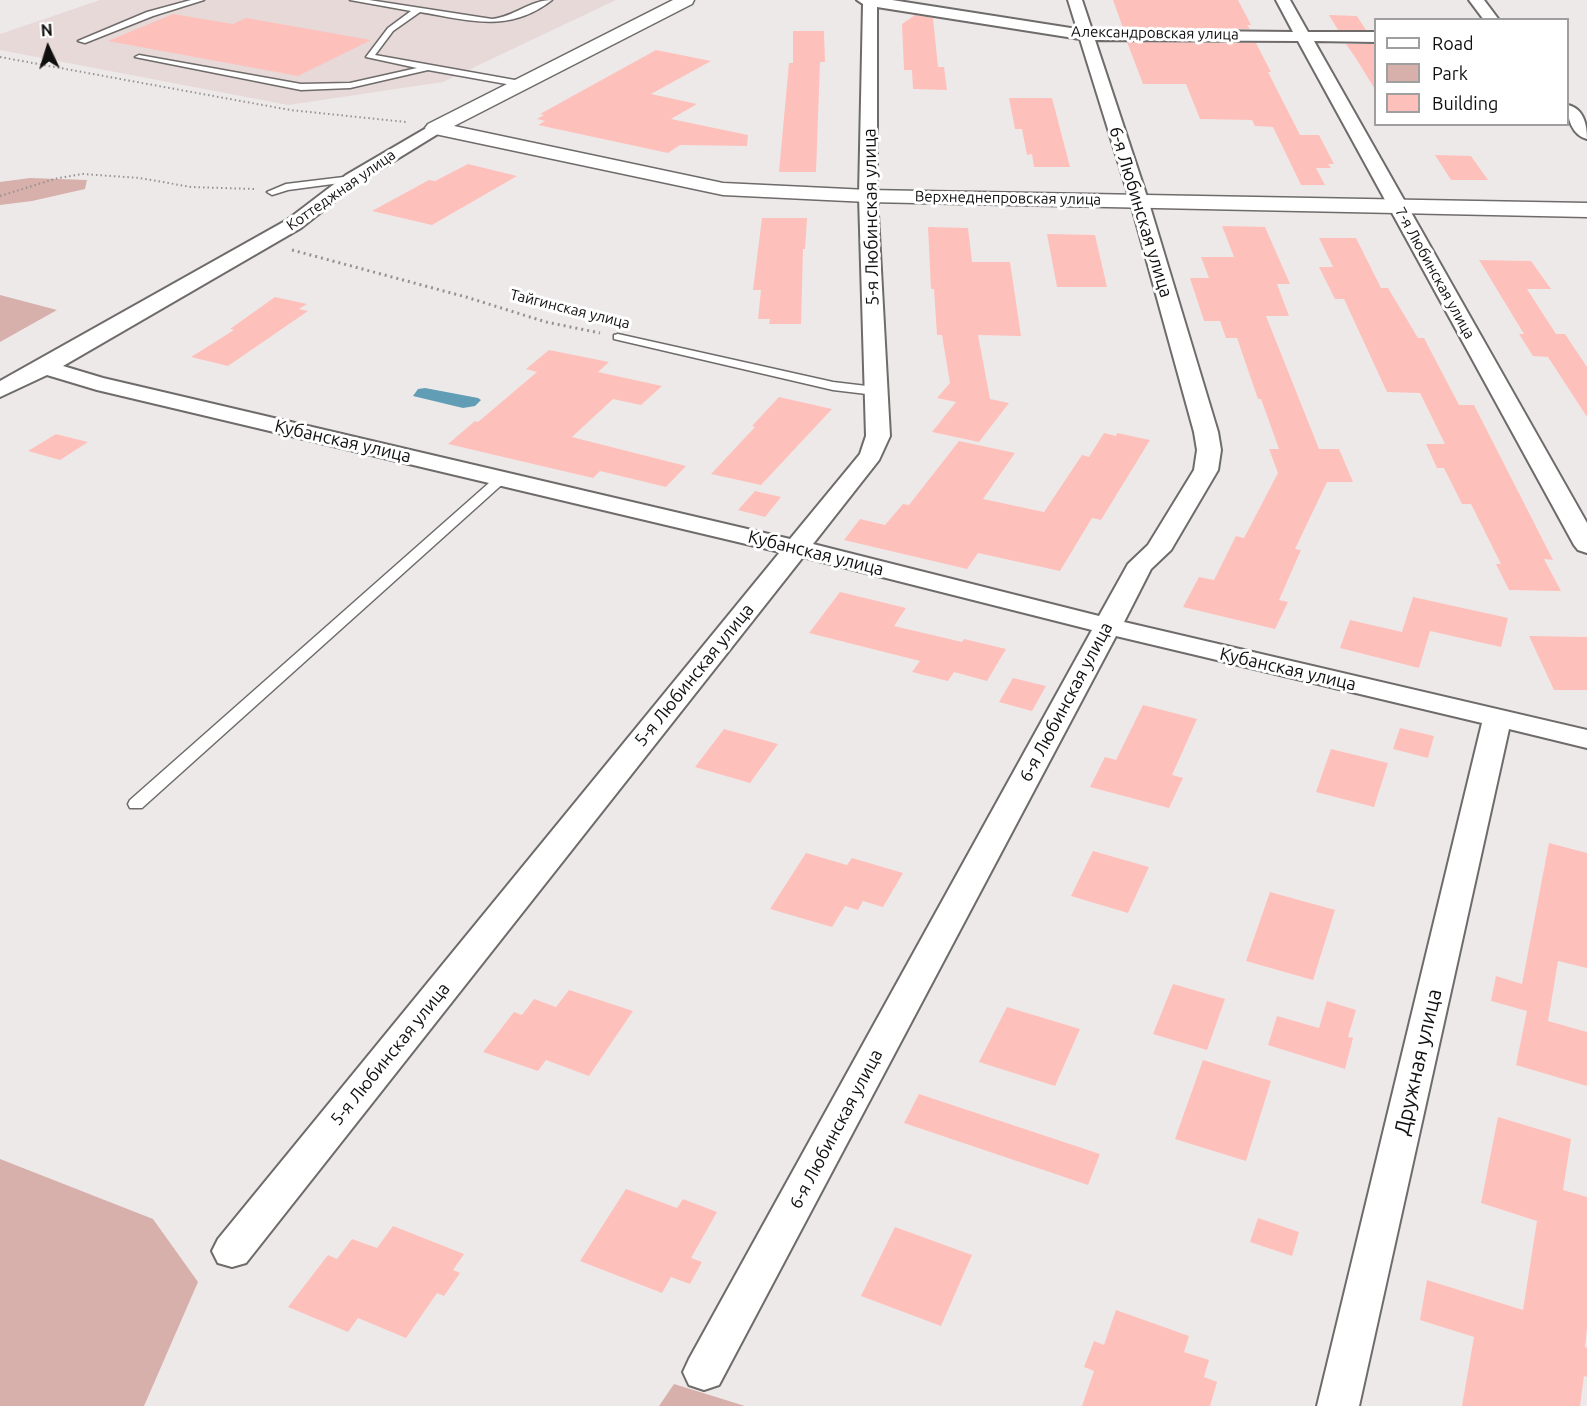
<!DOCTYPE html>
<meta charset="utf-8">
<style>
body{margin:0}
#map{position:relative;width:1587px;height:1406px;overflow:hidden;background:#eee9e9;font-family:Ubuntu,sans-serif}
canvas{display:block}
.legend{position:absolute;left:1374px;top:18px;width:195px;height:108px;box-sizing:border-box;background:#fff;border:2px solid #9f9f9f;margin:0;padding:8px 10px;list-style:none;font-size:18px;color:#100f0f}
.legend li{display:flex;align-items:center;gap:12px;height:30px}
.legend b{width:30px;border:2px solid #9f9f9f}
.north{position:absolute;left:18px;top:18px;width:60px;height:60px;-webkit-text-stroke:4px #fff;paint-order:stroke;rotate:356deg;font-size:16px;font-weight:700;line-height:24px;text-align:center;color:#100f0f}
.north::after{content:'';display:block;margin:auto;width:21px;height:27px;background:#100f0f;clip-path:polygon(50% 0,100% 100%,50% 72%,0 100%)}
</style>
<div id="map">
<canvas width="1587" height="1406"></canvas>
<ul class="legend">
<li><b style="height:8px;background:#fff"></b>Road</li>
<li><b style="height:16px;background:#d7afab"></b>Park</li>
<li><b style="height:16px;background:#fec0bb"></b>Building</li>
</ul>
<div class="north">N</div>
</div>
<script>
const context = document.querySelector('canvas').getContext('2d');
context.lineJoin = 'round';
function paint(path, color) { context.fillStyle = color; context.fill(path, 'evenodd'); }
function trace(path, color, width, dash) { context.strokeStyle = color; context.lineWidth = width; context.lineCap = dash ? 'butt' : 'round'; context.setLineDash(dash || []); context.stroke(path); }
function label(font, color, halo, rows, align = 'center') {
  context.font = font + ' Ubuntu,sans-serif'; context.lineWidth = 6; context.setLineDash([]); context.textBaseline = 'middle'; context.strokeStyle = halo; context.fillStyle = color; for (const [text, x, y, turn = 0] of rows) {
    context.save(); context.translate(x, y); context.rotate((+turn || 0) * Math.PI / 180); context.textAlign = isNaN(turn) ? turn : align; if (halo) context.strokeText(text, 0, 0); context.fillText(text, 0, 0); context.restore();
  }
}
paint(new Path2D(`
 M100 0H616L443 82 288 105 0 50V34Z`), '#e6d9d8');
paint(new Path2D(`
 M30 178 87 180 85 189 32 201 0 205V182Z
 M0 295 57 310 0 342Z
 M0 1159 153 1219 198 1282 144 1406H0Z
 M674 1384 745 1406H659Z`), '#d7afab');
paint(new Path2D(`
 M425 388 478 398 481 400 475 406 463 408 413 396 418 389Z`), '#619db4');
paint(new Path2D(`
 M1113 0H1238L1251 25H1247L1250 29 1123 28Z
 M173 14 233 24 246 18 371 40 298 76 108 41Z
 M915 15 933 18 938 67H944L947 90 913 89 912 70H904L902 24Z
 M1329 15 1357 16 1366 30H1338Z
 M793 31H824L825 62H820L816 172H779L789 63H793Z
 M1127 42 1256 43 1271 72H1268L1300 135H1319L1334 164H1328L1331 168H1316L1325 185H1301L1273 127 1255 126 1252 120 1200 119 1186 84H1143Z
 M1346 44H1376V91L1357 60Z
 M656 50 711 61 651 94 697 104 671 119 748 135 747 146 680 145 668 153 538 125 545 121 537 119 544 115 540 114Z
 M1009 98H1052L1070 167H1034L1032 154 1027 155 1022 129H1015Z
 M1435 155 1471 156 1488 180H1451Z
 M468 164 517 176 432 225 372 211 429 180 435 181Z
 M762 218H807L805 249H803L801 324H769L770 319H758L761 290H753Z
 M1222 226 1265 227 1290 284H1277L1289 316H1266L1319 449H1339L1353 482H1327L1295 549 1301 550 1279 600 1288 602 1275 629 1183 607 1199 577 1214 580 1236 536 1244 538 1278 473 1269 449H1279L1261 399H1258L1237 338H1226L1220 321H1204L1190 278H1209L1201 257H1234Z
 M928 227 968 228 972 262H1010L1021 336 978 335 990 399 1009 403 979 442 932 432 956 402 937 398 950 383 942 335H937L934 289H931Z
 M1047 234 1095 235 1107 287H1057Z
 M1319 238H1356L1381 288H1388L1418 338H1424L1459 405H1474L1553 560 1544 559 1561 591 1509 590 1496 564H1501L1471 504H1462L1444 468H1437L1426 444H1445L1420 393 1387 392 1344 299H1335L1319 267H1333Z
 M1479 260 1531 261 1551 289H1527L1556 334H1565L1587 367V417L1548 357 1533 356 1519 334H1524Z
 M275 297 307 304 299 309 308 311 228 366 191 357 234 330 230 329Z
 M549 350 609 362 598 372 662 386 641 405 613 399 572 437 686 466 666 487 600 471 593 478 448 444 475 421 478 422 537 372 526 369Z
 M779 397 832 409 761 485 711 474 755 427 752 426Z
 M1104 433 1116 436 1117 433 1150 440 1101 520 1092 518 1060 571 978 553 967 569 844 540 860 519 885 525 903 504 909 505 959 441 1015 453 983 499 1044 512 1082 455 1089 457Z
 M56 434 88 442 60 460 28 451Z
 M755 491 781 497 765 517 738 510Z
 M840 592 906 608 894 626 962 642 964 639 1006 649 987 681 954 672 948 681 912 672 920 661 809 633Z
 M1413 597 1508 618 1501 647 1430 631 1419 668 1340 648 1350 620 1402 632Z
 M1529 636 1587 637V690H1554Z
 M1013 678 1046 686 1032 711 999 702Z
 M1143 705 1197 719 1172 775 1183 778 1169 808 1090 787 1105 757 1116 760Z
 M1400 728 1434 736 1428 758 1393 749Z
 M724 729 778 744 750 783 695 767Z
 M1331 749 1388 763 1374 807 1316 792Z
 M1549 843 1587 853V968L1558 961 1548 1021 1587 1032V1086L1516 1065 1527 1011 1491 1001 1496 976 1522 984Z
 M1093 851 1149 867 1128 913 1071 896Z
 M806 853 847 865 852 858 903 873 883 907 863 901 858 910 845 906 832 927 770 909Z
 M1270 892 1335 910 1313 980 1246 961Z
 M1173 984 1225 999 1207 1050 1153 1034Z
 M569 990 633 1011 589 1076 546 1060 538 1071 483 1052 514 1012 522 1015 534 999 556 1007Z
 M1327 1001 1356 1010 1348 1037 1353 1038 1345 1069 1268 1045 1277 1016 1319 1028Z
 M1007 1007 1080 1029 1055 1086 979 1062Z
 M1203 1060 1271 1081 1246 1161 1175 1139Z
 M919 1094 1100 1154 1088 1185 904 1123Z
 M1498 1117 1571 1139 1563 1190 1587 1197V1327L1585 1347 1587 1348V1377L1584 1376 1580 1406H1462L1474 1337 1420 1320 1427 1280 1523 1310 1537 1221 1481 1203Z
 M626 1189 677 1208 683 1199 717 1212 691 1258 702 1262 690 1284 671 1277 662 1293 580 1261Z
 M1258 1218 1299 1232 1292 1256 1250 1242Z
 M393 1226 464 1254 453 1270 460 1273 444 1296 437 1293 406 1338 358 1318 348 1332 288 1307 328 1255 337 1259 352 1239 377 1248Z
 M895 1227 972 1255 941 1326 861 1296Z
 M1116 1310 1189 1336 1184 1352 1209 1360 1204 1377 1217 1382 1210 1406H1082L1094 1371 1084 1367 1094 1341 1104 1345Z`), '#fec0bb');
const lane = new Path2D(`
 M191 0H204L153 16 85 43 78 41 147 12Z
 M350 0H369L492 19C514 17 530 0 552 0 508 34 469 20 420 12L393 31 375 55 526 82V86L523 87 428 70 350 88 301 90 135 57 139 55 301 84 350 83 417 68 366 57 388 28 411 11Z
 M352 176 357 179 355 181 288 190 272 195 267 192 286 184Z
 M618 334 833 382 875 387 881 391 875 395 833 390 614 339V335Z
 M502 474 508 478 506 481 142 808H130L128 804 130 800 498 475Z`);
const street = new Path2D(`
 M857 0H892L1077 29 1068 0H1082L1092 30 1293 32 1276 0H1290L1308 32H1376V42L1314 41 1587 523V553L1578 550 1574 545 1298 41 1095 40 1148 200 1218 432 1221 450 1218 470 1171 550 1151 569 1124 622 1587 730V748L1509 729 1359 1406H1317L1482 723 1116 636 719 1385 704 1390 689 1385 683 1372 689 1359 1092 630 803 557 246 1263 232 1267 218 1263 212 1251 218 1239 780 552 97 390 47 375 0 397V381L287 220 346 175 435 123 441 124 444 128 441 132 358 183 301 228 63 366 103 378 790 539 860 454 866 436 859 196 863 4ZM877 7 1080 39 1130 200 1194 432 1197 450 1194 470 1148 545 1128 564 1099 616 813 544 879 460 890 436 877 196Z
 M1469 0H1484L1499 20H1484Z
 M1568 105C1584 109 1587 125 1587 139 1572 135 1567 118 1568 105Z`);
const secondary = new Path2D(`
 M673 0H694L692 4 454 126 723 183 868 190 1587 203V217L868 202 723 195 435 134 428 132 425 128 428 124Z`);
trace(lane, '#6e6b6a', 3);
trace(street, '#6e6b6a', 4);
trace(secondary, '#6e6b6a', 3);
trace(new Path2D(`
 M0 57 290 110 406 122
 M0 196 58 178 83 174 140 178 191 187 254 189`), '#959292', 2, [1.5, 3]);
trace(new Path2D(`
 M292 250 466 297 546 322 600 333`), '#959292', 3, [2, 4]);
paint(lane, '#fff');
paint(street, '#fff');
paint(secondary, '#fff');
label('15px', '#100f0f', '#fff', [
 ["Александровская улица",1155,33,1],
 ["Коттеджная улица",341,190,-35],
 ["Верхнеднепровская улица",1008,198,1],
 ["7-я Любинская улица",1435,273,61],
 ["Тайгинская улица",570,309,14]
]);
label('18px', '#100f0f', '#fff', [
 ["6-я Любинская улица",1141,212,73],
 ["5-я Любинская улица",871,217,-91],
 ["Кубанская улица",343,441,13],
 ["Кубанская улица",816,553,14],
 ["Кубанская улица",1288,669,13],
 ["5-я Любинская улица",694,675,-51],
 ["6-я Любинская улица",1066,702,-62],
 ["5-я Любинская улица",390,1054,-51],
 ["6-я Любинская улица",836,1129,-62]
]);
label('21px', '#100f0f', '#fff', [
 ["Дружная улица",1418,1062,-77]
]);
</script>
